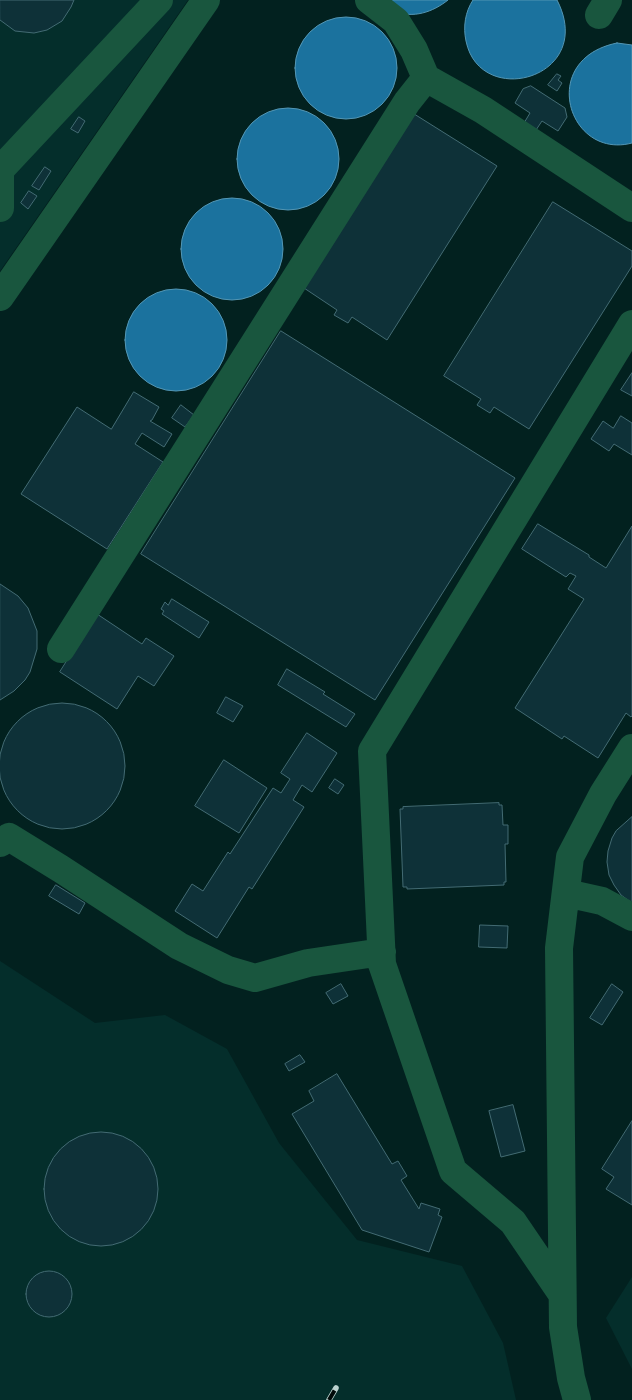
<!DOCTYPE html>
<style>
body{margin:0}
canvas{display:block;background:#02211f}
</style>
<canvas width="632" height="1400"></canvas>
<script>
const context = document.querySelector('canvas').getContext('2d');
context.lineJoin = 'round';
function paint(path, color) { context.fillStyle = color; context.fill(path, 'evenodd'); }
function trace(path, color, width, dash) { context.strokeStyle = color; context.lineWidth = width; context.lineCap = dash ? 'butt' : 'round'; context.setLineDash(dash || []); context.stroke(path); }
paint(new Path2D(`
 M0 0H188L0 271Z
 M0 961 95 1023 165 1015 227 1049 279 1143 357 1240 462 1266 503 1343 516 1400H0Z
 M632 1277V1369L606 1318Z`), '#042e2b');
const water = new Path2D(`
 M377 0H448C433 12 413 19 394 11 388 9 382 4 377 0Z
 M473 0H557C597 78 480 110 466 41 463 27 465 12 473 0Z
 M295 68a51 51 0 1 1 102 0a51 51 0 1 1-102 0Z
 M617 43 632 45V143C568 160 537 59 617 43Z
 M237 159a51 51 0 1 1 102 0a51 51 0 1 1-102 0Z
 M181 249a51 51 0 1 1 102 0a51 51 0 1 1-102 0Z
 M125 340a51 51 0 1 1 102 0a51 51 0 1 1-102 0Z`);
paint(water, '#1b729e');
trace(water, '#5396b4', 1);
const building = new Path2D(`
 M0 0H74L71 7 62 21 47 30 34 33 15 31 0 20Z
 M557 74 561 76 558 80 562 83 557 91 548 85Z
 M531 86 565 108 567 117 558 131 542 121 536 130 524 123 530 113 515 103 523 89Z
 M411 112 497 166 387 340 352 317 348 323 334 315 337 310 301 286Z
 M79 117 85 121 78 133 71 129Z
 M45 167 51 171 39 190 32 186Z
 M29 191 37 196 28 209 21 203Z
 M553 202 632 251V266L529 429 494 407 490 413 477 405 481 399 444 376Z
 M281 331 515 478 375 700 141 554Z
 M632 373V396L621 390Z
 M134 392 159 407 152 420 150 421 172 434 164 447 142 433 135 444 163 462 107 549 21 494 77 407 111 429Z
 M181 405 194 415 185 427 172 418Z
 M621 416 632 423V455L614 444 609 451 591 439 603 421 613 428Z
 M538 524 589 555V557L606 568 632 526V716L631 717 626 713 598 758 564 736 562 739 515 708 584 599 568 589 576 576 570 573 566 577 522 549Z
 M0 584 18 596 28 608 37 631V649L30 672 25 680 14 691 0 700Z
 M172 599 209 622 199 638 162 614 164 611 161 609 165 602 168 605Z
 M97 614 142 644 146 638 174 656 154 686 138 676 117 709 60 672Z
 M287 669 325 692 323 694 355 714 346 727 278 685Z
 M226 697 243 706 233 722 217 713Z
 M-1 766a63 63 0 1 1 126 0a63 63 0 1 1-126 0Z
 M307 733 337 753 312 792 302 785 293 800 304 807 252 889 249 887 217 938 175 911 192 884 203 891 228 852 230 854 273 788 281 793 290 779 281 773Z
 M224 760 267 788 239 833 195 806Z
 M335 779 344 785 338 794 329 788Z
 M499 803V805H502L503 825H508V844H505L506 882H504V885L407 889V887H403L400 809H403V807Z
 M632 817V903L621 895 614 885 609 875 607 862 608 851 612 838 616 831Z
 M56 885 85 903 79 914 49 896Z
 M480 925 508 926 507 948 479 947Z
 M341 984 348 996 333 1004 326 993Z
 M612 984 623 992 602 1025 590 1018Z
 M300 1055 305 1062 289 1071 285 1064Z
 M337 1074 392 1164 398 1161 407 1176 401 1180 419 1209 421 1203 440 1209 438 1215 442 1217 429 1252 362 1230 292 1114 314 1101 309 1091Z
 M513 1105 525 1151 501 1157 489 1111Z
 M632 1121V1205L606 1189 614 1177 602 1169Z
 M44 1189a57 57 0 1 1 114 0a57 57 0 1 1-114 0Z
 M26 1294a23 23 0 1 1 46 0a23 23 0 1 1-46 0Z`);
paint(building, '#0e3138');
trace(building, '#436b73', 1);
trace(new Path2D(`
 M369 0 396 21 414 50 426 78 483 110 632 208
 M599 15 608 0
 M0 167V208
 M1 169 159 0
 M0 297 206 0
 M61 649 407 102 426 78
 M0 843 9 837 61 869 179 946 228 970 255 978 308 963 382 952
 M566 893 602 901 632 917
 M562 1294 513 1222 453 1171 382 964 372 751 632 324
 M577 1400 571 1378 563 1327 559 948 570 857 603 794 632 748`), '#19563e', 28);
const rail = new Path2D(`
 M329 1400 336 1388`);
trace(rail, '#bbd2cf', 5.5);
trace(rail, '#000908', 4, [11]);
</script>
